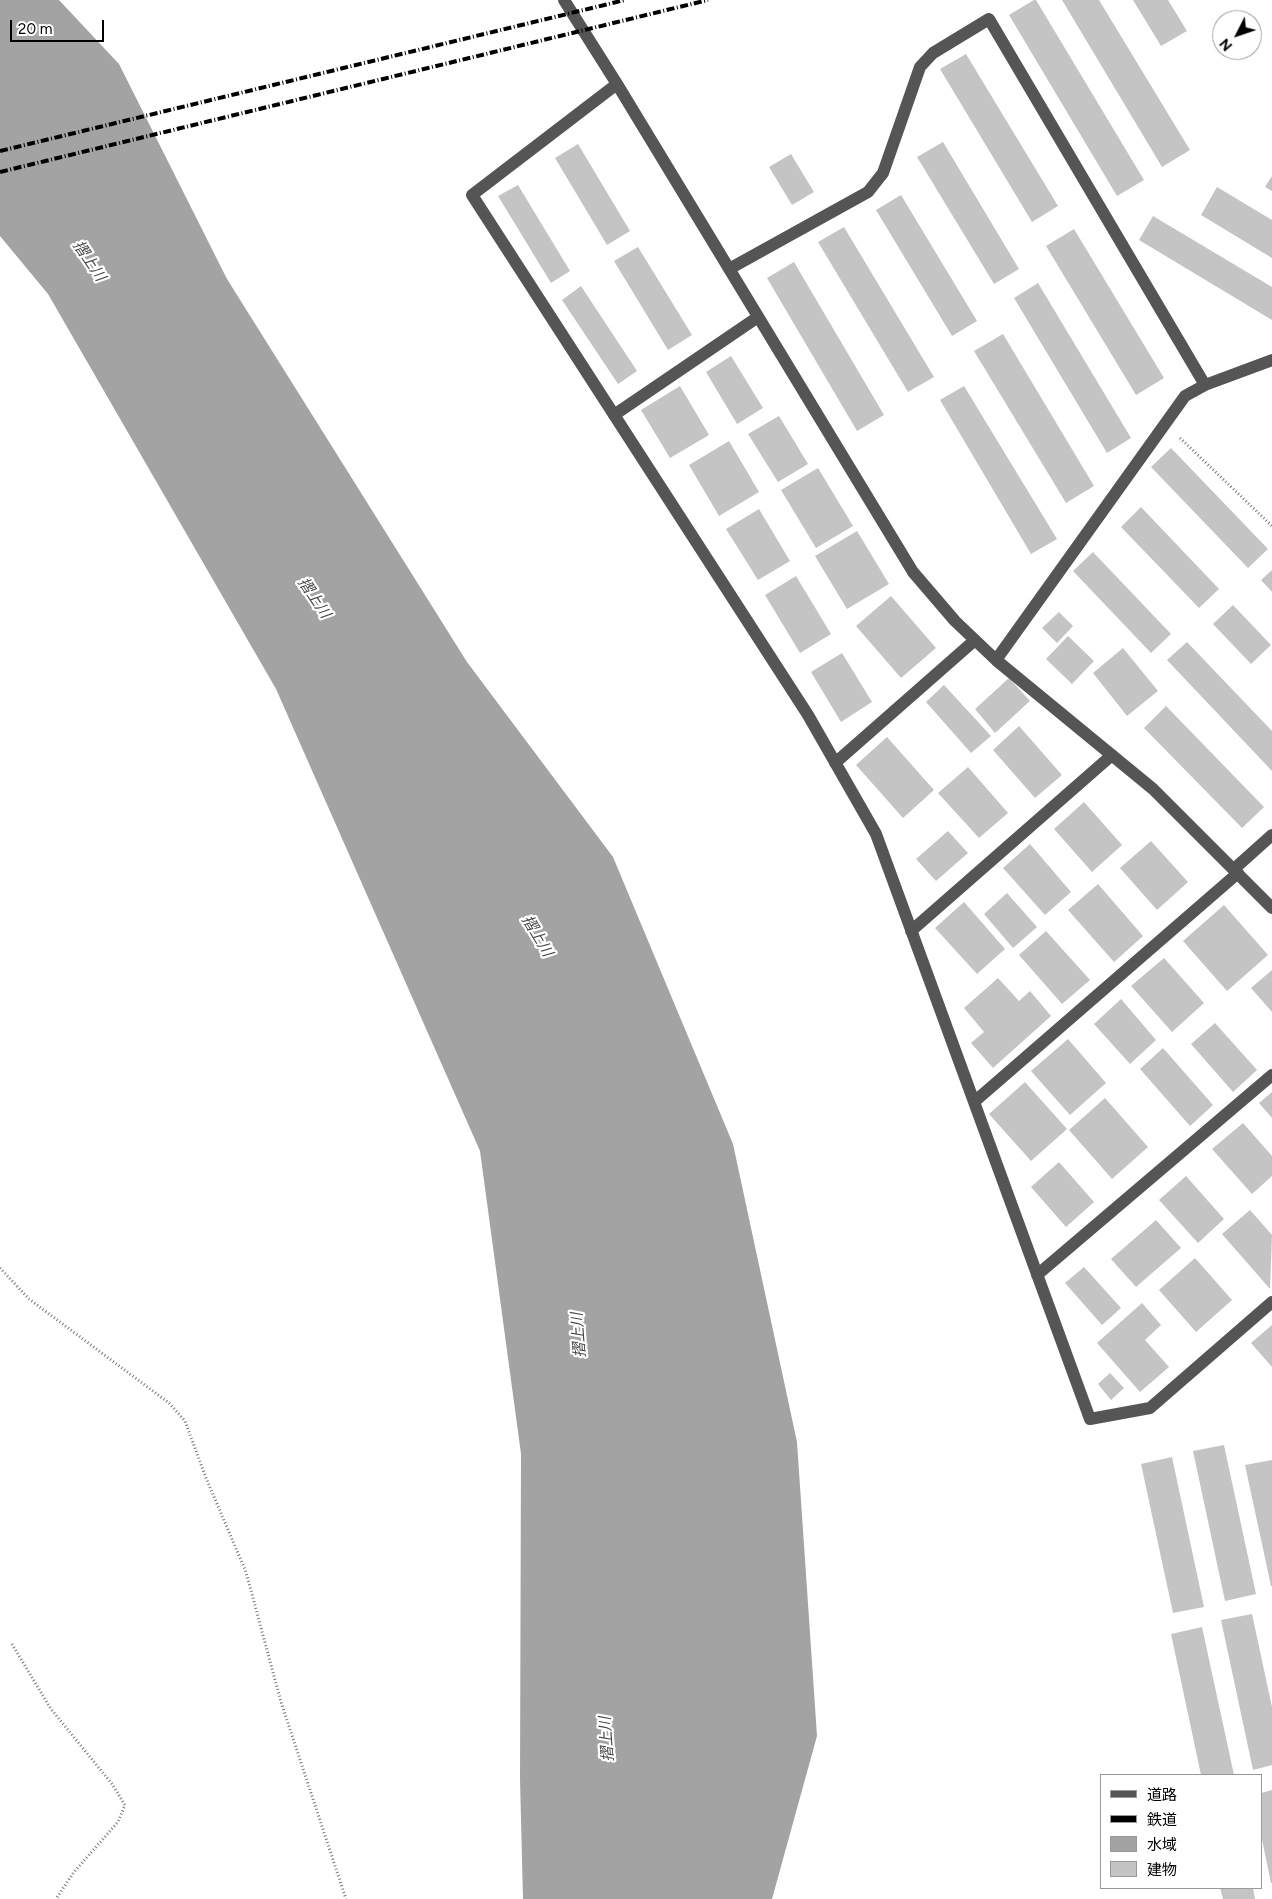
<!DOCTYPE html>
<meta charset="utf-8">
<style>
body{margin:0}
#map{position:relative;width:1272px;height:1899px;overflow:hidden;background:#fff;font-family:Figtree,"Noto Sans JP",sans-serif}
canvas{display:block}
.legend{position:absolute;left:1100px;top:1774px;width:162px;height:115px;box-sizing:border-box;background:#fff;border:1px solid #999;margin:0;padding:6px 9px;list-style:none;font-size:15px;color:#000}
.legend li{display:flex;align-items:center;gap:10px;height:25px}
.legend b{width:25px;border:1px solid #999}
.north{position:absolute;left:1212px;top:10px;width:50px;height:50px;box-sizing:border-box;background:#fff;border:1px solid #999;border-radius:50%;rotate:229deg;font-size:14px;font-weight:700;line-height:20px;text-align:center;color:#000}
.north::after{content:'';display:block;margin:auto;width:18px;height:22px;background:#000;clip-path:polygon(50% 0,100% 100%,50% 72%,0 100%)}
.scale{position:absolute;left:10px;top:20px;width:94px;height:22px;box-sizing:border-box;border:2px solid #000;border-top:0;padding-left:6px;font-size:15px;line-height:18px;white-space:nowrap;color:#000;-webkit-text-stroke:4px #fff;paint-order:stroke}
</style>
<div id="map">
<canvas width="1272" height="1899"></canvas>
<ul class="legend">
<li><b style="height:6px;background:#555"></b>道路</li>
<li><b style="height:6px;background:#000"></b>鉄道</li>
<li><b style="height:14px;background:#a3a3a3"></b>水域</li>
<li><b style="height:14px;background:#c4c4c4"></b>建物</li>
</ul>
<div class="north">N</div>
<div class="scale">20 m</div>
</div>
<script>
const context = document.querySelector('canvas').getContext('2d');
context.lineJoin = 'round';
function paint(path, color) { context.fillStyle = color; context.fill(path, 'evenodd'); }
function trace(path, color, width, dash) { context.strokeStyle = color; context.lineWidth = width; context.lineCap = dash ? 'butt' : 'round'; context.setLineDash(dash || []); context.stroke(path); }
function label(font, color, halo, rows, align = 'center') {
  context.font = font + ' Figtree,"Noto Sans JP",sans-serif'; context.lineWidth = 4.5; context.setLineDash([]); context.textBaseline = 'middle'; context.strokeStyle = halo; context.fillStyle = color; for (const [text, x, y, turn = 0] of rows) {
    context.save(); context.translate(x, y); context.rotate((+turn || 0) * Math.PI / 180); context.textAlign = isNaN(turn) ? turn : align; if (halo) context.strokeText(text, 0, 0); context.fillText(text, 0, 0); context.restore();
  }
}
paint(new Path2D(`
 M0 0H59L119 64 227 279 467 662 613 857 733 1144 797 1442 817 1736 772 1899H523L520 1779 521 1454 480 1151 276 689 48 294 0 236Z`), '#a3a3a3');
paint(new Path2D(`
 M1034 0H1036L1144 180 1117 196 1009 15Z
 M1062 0H1099L1190 150 1162 167Z
 M1133 0H1168L1187 31 1161 46Z
 M966 54 1058 206 1032 222 940 69Z
 M943 142 1019 269 994 284 917 157Z
 M578 144 630 231 607 245 555 158Z
 M791 154 814 192 792 205 769 167Z
 M1272 176V191L1265 187Z
 M518 185 570 271 551 283 498 196Z
 M1217 187 1272 220V258L1201 215Z
 M901 195 977 321 952 336 876 210Z
 M1153 216 1272 287V320L1139 240Z
 M844 227 934 377 908 392 818 242Z
 M1074 229 1164 378 1136 395 1046 246Z
 M638 247 692 335 668 350 614 261Z
 M794 262 884 415 857 431 767 278Z
 M1038 283 1131 438 1107 453 1014 298Z
 M581 286 637 371 618 384 562 300Z
 M1003 334 1094 486 1066 503 974 351Z
 M731 356 763 408 737 424 706 372Z
 M680 386 709 435 670 458 641 410Z
 M964 386 1057 539 1031 554 940 400Z
 M779 416 808 464 778 482 748 434Z
 M729 441 759 492 719 516 689 465Z
 M1171 448 1268 549 1248 568 1151 467Z
 M818 468 853 526 816 548 781 490Z
 M1141 507 1219 589 1199 608 1121 527Z
 M759 509 790 561 758 580 726 529Z
 M857 531 889 584 847 609 815 556Z
 M1093 552 1171 634 1151 653 1073 571Z
 M1272 570V592L1261 580Z
 M796 576 831 634 800 653 765 595Z
 M891 596 936 648 901 678 856 626Z
 M1233 605 1271 645 1251 664 1213 624Z
 M1059 612 1073 626 1057 643 1042 628Z
 M1068 636 1094 661 1072 684 1046 659Z
 M1187 642 1272 731V771L1167 660Z
 M1123 648 1158 691 1127 716 1093 673Z
 M842 653 872 702 841 722 811 672Z
 M1009 678 1030 701 995 733 975 709Z
 M944 685 991 736 971 753 926 702Z
 M1166 706 1264 807 1242 828 1144 728Z
 M1019 726 1062 775 1035 798 993 750Z
 M887 737 934 790 903 818 856 765Z
 M968 767 1008 813 979 838 938 793Z
 M1084 802 1122 845 1092 872 1054 829Z
 M948 831 968 853 936 881 916 859Z
 M1151 841 1188 882 1157 910 1120 868Z
 M1030 844 1071 892 1045 915 1003 868Z
 M1098 884 1143 936 1114 962 1068 910Z
 M1007 893 1037 927 1013 948 984 914Z
 M964 902 1005 949 977 974 935 928Z
 M1224 905 1268 955 1227 991 1183 941Z
 M1046 931 1090 980 1062 1004 1019 955Z
 M1164 958 1204 1003 1172 1032 1131 986Z
 M1272 970V1012L1251 988Z
 M998 978 1019 1001 1030 991 1051 1016 993 1068 971 1043 984 1032 964 1008Z
 M1121 999 1156 1040 1130 1064 1094 1024Z
 M1215 1023 1257 1070 1233 1092 1191 1044Z
 M1068 1039 1106 1083 1070 1115 1031 1071Z
 M1163 1048 1213 1105 1190 1126 1140 1069Z
 M1025 1082 1067 1129 1031 1161 989 1114Z
 M1272 1092V1118L1259 1103Z
 M1105 1098 1148 1147 1112 1179 1069 1130Z
 M1243 1123 1272 1156V1176L1252 1194 1212 1149Z
 M1059 1162 1094 1202 1066 1227 1031 1187Z
 M1186 1176 1224 1219 1198 1243 1159 1200Z
 M1250 1210 1272 1235 1270 1289 1222 1234Z
 M1156 1220 1181 1248 1136 1287 1111 1259Z
 M1195 1258 1232 1300 1196 1332 1159 1290Z
 M1084 1267 1121 1308 1102 1325 1065 1283Z
 M1142 1303 1161 1325 1145 1340 1169 1367 1140 1392 1097 1343Z
 M1272 1325V1367L1251 1343Z
 M1110 1373 1124 1388 1111 1400 1098 1384Z
 M1224 1445 1256 1594 1225 1601 1193 1451Z
 M1172 1457 1204 1607 1173 1613 1141 1464Z
 M1272 1460V1586H1271L1245 1465Z
 M1252 1614 1272 1707V1765L1253 1770 1221 1620Z
 M1202 1627 1234 1775H1201L1171 1634Z
 M1272 1790V1883H1271L1261 1835V1793Z
 M1220 1888H1253L1255 1899H1223Z`), '#c4c4c4');
trace(new Path2D(`
 M1180 438 1272 526
 M0 1268 29 1299 169 1403 185 1421 206 1478 246 1572 281 1702 346 1899
 M12 1644 51 1709 112 1784 125 1805 118 1822 74 1872 56 1899`), '#777', 3, [1, 2.5]);
trace(new Path2D(`
 M564 0 617 84 913 572 955 621 996 660 1153 789 1272 908
 M617 84 472 195 808 715 876 834 1090 1419 1150 1408 1272 1302
 M729 269 868 192 883 173 920 67 933 53 989 19 1205 385 1272 360
 M614 415 758 317
 M996 660 1185 396 1205 385
 M835 763 975 640
 M1234 869 1272 835
 M911 931 1112 755
 M974 1102 1238 873
 M1037 1275 1272 1075`), '#555', 12);
trace(new Path2D(`
 M0 151 625 0
 M0 172 708 0`), '#000', 4, [8, 2.5, 1, 2.5]);
label('italic 15px', '#444', '#fff', [
 ["摺上川",89,261,56],
 ["摺上川",314,598,56],
 ["摺上川",537,936,59],
 ["摺上川",579,1335,-94],
 ["摺上川",607,1739,-94]
]);
</script>
